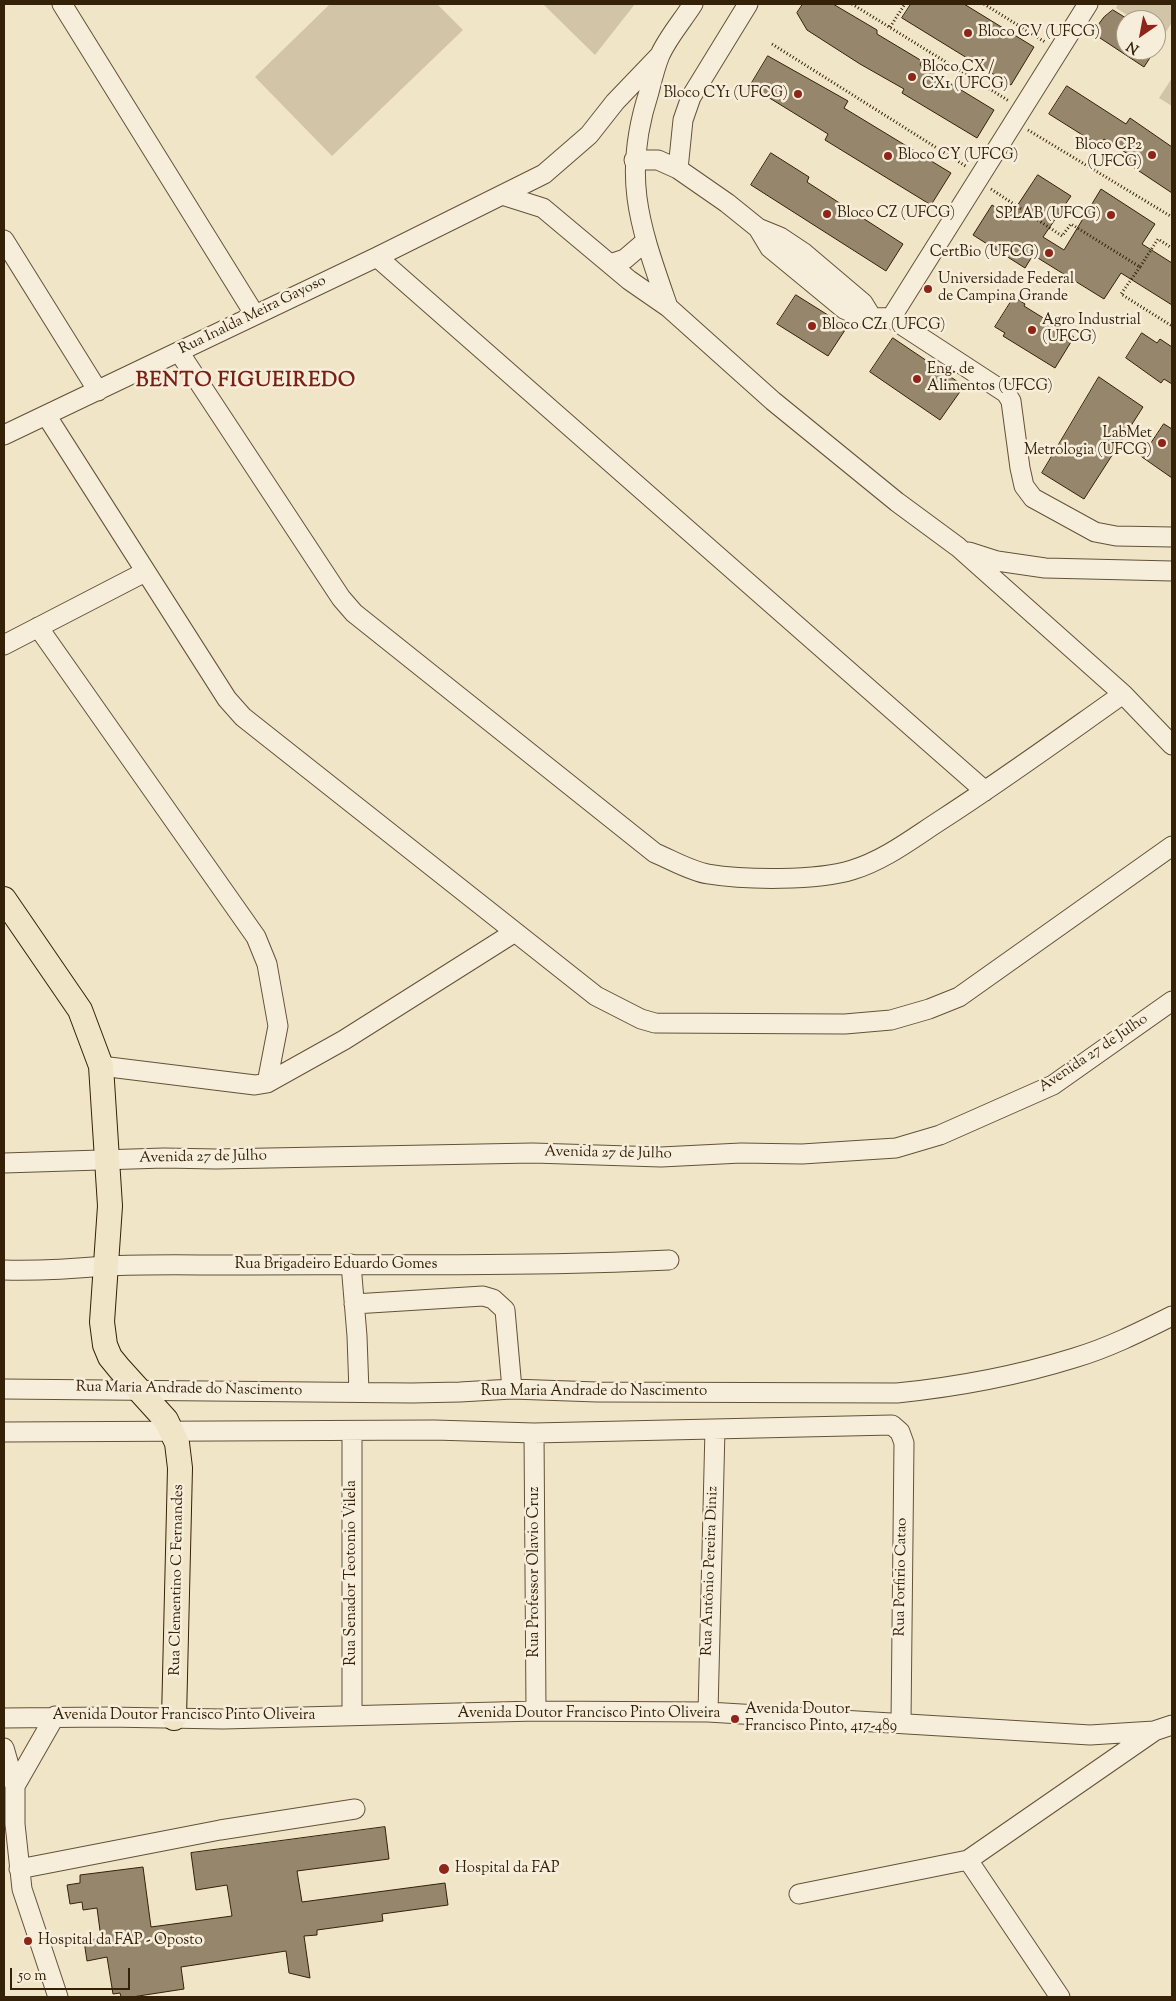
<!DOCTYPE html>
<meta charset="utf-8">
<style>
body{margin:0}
#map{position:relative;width:1176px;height:2001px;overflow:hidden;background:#f1e5c8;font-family:"Sorts Mill Goudy",serif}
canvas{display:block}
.frame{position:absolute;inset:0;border:5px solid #342108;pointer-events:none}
.north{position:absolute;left:1116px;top:10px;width:50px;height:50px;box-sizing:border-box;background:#f6eedb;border:1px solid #a89c87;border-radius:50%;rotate:213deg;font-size:14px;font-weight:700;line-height:20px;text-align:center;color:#342108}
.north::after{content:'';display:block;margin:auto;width:18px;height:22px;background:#8f2418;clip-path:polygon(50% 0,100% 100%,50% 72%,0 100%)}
.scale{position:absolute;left:10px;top:1968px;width:120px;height:22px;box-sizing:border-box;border:2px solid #342108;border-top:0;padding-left:6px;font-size:15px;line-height:18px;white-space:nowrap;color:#342108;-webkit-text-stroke:4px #f6eedb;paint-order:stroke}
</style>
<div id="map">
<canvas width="1176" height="2001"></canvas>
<div class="frame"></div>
<div class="north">N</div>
<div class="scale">50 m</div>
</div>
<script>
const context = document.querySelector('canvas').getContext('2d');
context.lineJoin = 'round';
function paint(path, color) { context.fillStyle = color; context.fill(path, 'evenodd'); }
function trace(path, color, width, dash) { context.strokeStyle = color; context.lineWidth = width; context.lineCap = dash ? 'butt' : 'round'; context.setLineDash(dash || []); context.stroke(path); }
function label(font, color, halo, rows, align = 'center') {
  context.font = font + ' "Sorts Mill Goudy",serif'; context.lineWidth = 5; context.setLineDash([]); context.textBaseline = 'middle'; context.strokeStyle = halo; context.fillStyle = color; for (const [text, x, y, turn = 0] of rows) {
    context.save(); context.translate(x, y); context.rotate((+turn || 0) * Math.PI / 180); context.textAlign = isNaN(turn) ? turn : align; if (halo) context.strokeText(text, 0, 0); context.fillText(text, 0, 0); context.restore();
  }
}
paint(new Path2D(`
 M330 4H437L463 30 332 156 255 77Z
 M543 4H635L595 55Z
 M1118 4H1168L1172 6V22L1163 37 1156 33V20H1135L1116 8Z
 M1172 78V106L1159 98Z`), '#d1c4a7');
const building = new Path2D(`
 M803 4H833L877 30V34L922 61 920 65 994 110 977 138 902 93 904 89 860 64 807 30 797 13Z
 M911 4H964L1034 47 1011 85 902 18Z
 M1113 10 1126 18V50H1155L1144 67 1097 36 1098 25 1104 17Z
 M768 56 848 101 844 108 951 173 931 205 825 140 828 134 750 86Z
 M1067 86 1126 124 1130 118 1172 147V193L1127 163 1131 156 1104 139 1100 146 1049 114Z
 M771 153 809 177 807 182 903 244 886 271 751 185Z
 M1038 175 1071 196 1043 237 1064 250 1101 189 1155 224 1142 244 1172 263V305L1121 273 1104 299 1033 255 1025 268 973 235 992 205 1010 216Z
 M796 295 847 327 828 356 777 324Z
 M1014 297 1025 304 1024 306 1074 337 1055 368 1003 336 1005 333 995 327Z
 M1142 333 1157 343 1160 339 1172 347V384L1164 379 1161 383 1126 358Z
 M893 338 964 386 940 420 870 372Z
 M1099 377 1143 407 1084 499 1042 473Z
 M1164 424 1172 429V478L1142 457Z
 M385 1827 389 1859 297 1871 302 1902 445 1883 448 1905 382 1914 383 1921 317 1930V1935L304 1936 310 1978 289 1973 286 1951 181 1967 184 1989 132 1997H121L120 1993 113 1994 107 1957 87 1961 84 1941 101 1938 97 1908 83 1910 82 1902 70 1904 67 1885 80 1883V1875L143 1867 151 1927 232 1916 227 1885 196 1890 191 1853Z`);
paint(building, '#96876c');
trace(building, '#342108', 1);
const minor = new Path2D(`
 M62 4 255 315
 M748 4 691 97 683 120 678 169 727 203 758 228 780 237 804 253 863 303 871 316
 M634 160H658L678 169
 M502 195 543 208 629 280 668 307 773 401 897 502 958 547 1123 694 1172 745
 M758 228 770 248 844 309 862 317 891 318 1006 393 1011 401 1020 468 1024 486 1033 498 1095 532 1116 536 1172 537
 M4 240 98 391
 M377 257 985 791
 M610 264 625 259 646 241
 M668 307C640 226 621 178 649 92 652 80 655 67 660 55 668 37 683 20 693 4
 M891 318 1088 4
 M179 352 341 598 354 613 655 853C672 860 690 871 708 874 745 880 817 881 852 870 885 860 913 838 941 820 1003 780 1062 737 1123 694
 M46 415 227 699 243 717 596 996 641 1019 655 1023 845 1024 891 1020 929 1009 959 997 1172 846
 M4 435 377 257 544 174 589 135 615 102 660 55
 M969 552 997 561 1045 568 1172 571
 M38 627 256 937 267 964 278 1026 267 1083
 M4 645 145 572
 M101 1066 255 1085 267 1083 344 1040 515 932
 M4 1163 164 1158 216 1159 533 1153 661 1157 741 1153 802 1154 896 1148 940 1135 1053 1085 1172 1001
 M351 1264 357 1336 359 1392
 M4 1270C38 1271 71 1269 106 1266 147 1264 189 1265 230 1265 376 1264 523 1267 669 1260
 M354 1304 483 1296 493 1299 505 1310 512 1389
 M4 1389 412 1393 460 1392 512 1389 597 1392 897 1393C956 1387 1016 1376 1074 1358 1108 1348 1140 1332 1172 1316
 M4 1432 434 1430 534 1433 892 1425 900 1432 904 1443 901 1722
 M534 1433 536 1711
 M708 1712 715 1429
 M352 1715V1431
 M4 1718 107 1717 223 1719 536 1711 708 1712 1090 1735 1154 1731 1172 1725
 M4 1748 15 1786V1824L22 1889 58 1997
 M15 1786 55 1716
 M968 1860 1060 1997
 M19 1869 220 1830 355 1809
 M799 1894 968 1860 1153 1732`);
const major = new Path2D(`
 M4 899 80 1010 101 1066 110 1206 102 1322 105 1345 110 1357 119 1368 166 1420 177 1443 180 1468 174 1718`);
trace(minor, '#635238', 21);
trace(major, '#342108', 26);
trace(new Path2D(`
 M852 4 1009 101
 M984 4 1045 42
 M890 27 905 4
 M772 44 967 167
 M1028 130 1172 217
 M991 189 1062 236 1071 224 1140 267 1158 239 1172 248
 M1140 267 1121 294 1172 326`), '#342108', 3, [1, 2.5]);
trace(minor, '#f6eedb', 19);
trace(major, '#f1e5c8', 24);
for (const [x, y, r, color] of [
 [968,33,5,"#8f2418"],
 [912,77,5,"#8f2418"],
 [798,94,5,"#8f2418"],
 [1152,155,5,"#8f2418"],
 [888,156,5,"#8f2418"],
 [827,214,5,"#8f2418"],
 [1111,215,5,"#8f2418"],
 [1049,253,5,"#8f2418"],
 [928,289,5,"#8f2418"],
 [812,326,5,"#8f2418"],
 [1032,330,5,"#8f2418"],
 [917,379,5,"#8f2418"],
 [1162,443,5,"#8f2418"],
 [735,1719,5,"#8f2418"],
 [444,1869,6,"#8f2418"],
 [28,1941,5,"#8f2418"]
]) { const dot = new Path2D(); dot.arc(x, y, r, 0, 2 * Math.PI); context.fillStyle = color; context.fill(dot); trace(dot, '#f6eedb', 2); }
label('15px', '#342108', '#f6eedb', [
 ["Bloco CV (UFCG)",978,33],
 ["Bloco CX /",922,68],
 ["CX1 (UFCG)",922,85],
 ["Bloco CY1 (UFCG)",788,94,"right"],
 ["Bloco CP2",1142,146,"right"],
 ["(UFCG)",1142,163,"right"],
 ["Bloco CY (UFCG)",898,156],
 ["Bloco CZ (UFCG)",837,214],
 ["SPLAB (UFCG)",1101,215,"right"],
 ["CertBio (UFCG)",1039,253,"right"],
 ["Universidade Federal",938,280],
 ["de Campina Grande",938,297],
 ["Agro Industrial",1042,321],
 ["(UFCG)",1042,338],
 ["Bloco CZ1 (UFCG)",822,326],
 ["Eng. de",927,370],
 ["Alimentos (UFCG)",927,387],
 ["LabMet",1152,434,"right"],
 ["Metrologia (UFCG)",1152,451,"right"],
 ["Avenida Doutor",745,1710],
 ["Francisco Pinto, 417-489",745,1727],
 ["Hospital da FAP",455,1869],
 ["Hospital da FAP - Oposto",38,1941]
], 'left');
label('15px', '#342108', '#f6eedb', [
 ["Rua Inalda Meira Gayoso",253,316,-26],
 ["Avenida 27 de Julho",1094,1054,-34],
 ["Avenida 27 de Julho",608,1154,1],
 ["Avenida 27 de Julho",203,1158,-1],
 ["Rua Brigadeiro Eduardo Gomes",336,1265],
 ["Rua Maria Andrade do Nascimento",189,1390,1],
 ["Rua Maria Andrade do Nascimento",594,1392],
 ["Rua Antônio Pereira Diniz",711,1571,-88],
 ["Rua Professor Olavio Cruz",535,1572,-90],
 ["Rua Senador Teotonio Vilela",352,1573,-90],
 ["Rua Porfirio Catao",902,1577,-89],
 ["Rua Clementino C Fernandes",178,1580,-89],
 ["Avenida Doutor Francisco Pinto Oliveira",589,1714],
 ["Avenida Doutor Francisco Pinto Oliveira",184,1716]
]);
context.letterSpacing = '1px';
label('bold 20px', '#7a1f14', '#f6eedb', [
 ["BENTO FIGUEIREDO",246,383]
]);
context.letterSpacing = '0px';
</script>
